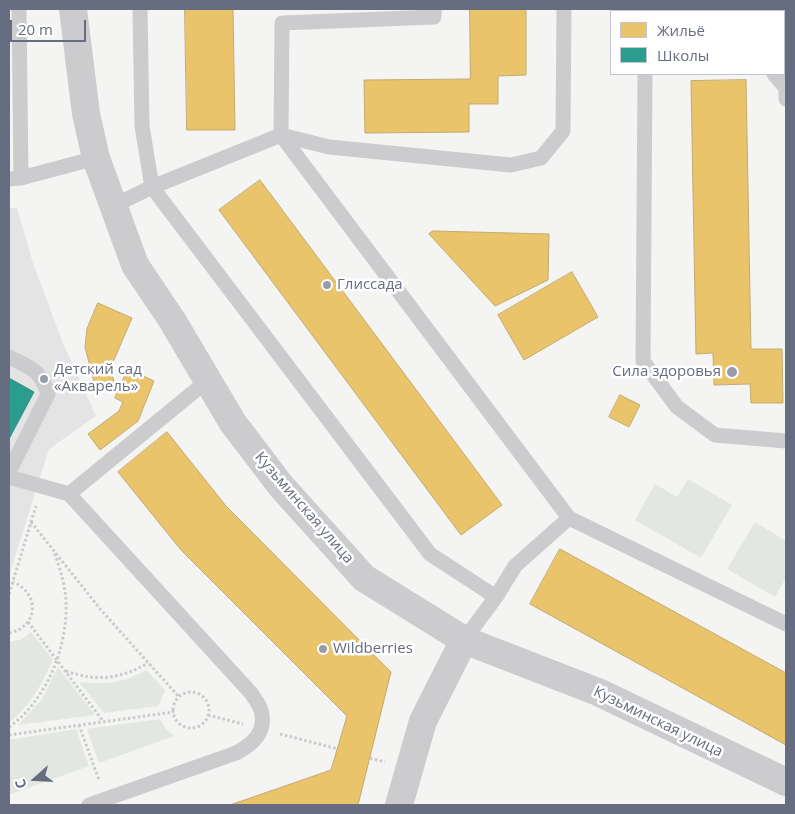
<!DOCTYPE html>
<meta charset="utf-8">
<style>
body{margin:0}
#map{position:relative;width:795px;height:814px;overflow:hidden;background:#f4f4f3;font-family:"Open Sans",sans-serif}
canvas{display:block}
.frame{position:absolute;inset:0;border:10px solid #666d81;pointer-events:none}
.legend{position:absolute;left:610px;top:10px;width:175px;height:65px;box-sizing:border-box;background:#fff;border:1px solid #c2c5cd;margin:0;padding:6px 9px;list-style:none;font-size:15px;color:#666d81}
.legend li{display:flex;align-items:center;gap:10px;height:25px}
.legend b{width:25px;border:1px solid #c2c5cd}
.north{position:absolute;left:10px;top:754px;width:50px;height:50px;-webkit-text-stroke:4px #fff;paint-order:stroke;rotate:251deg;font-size:14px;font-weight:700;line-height:20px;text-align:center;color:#666d81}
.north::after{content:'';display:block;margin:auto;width:18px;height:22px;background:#666d81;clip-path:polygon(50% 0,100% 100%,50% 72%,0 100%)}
.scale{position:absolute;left:10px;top:20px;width:76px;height:22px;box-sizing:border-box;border:2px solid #666d81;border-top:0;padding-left:6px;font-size:15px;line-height:18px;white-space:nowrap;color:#666d81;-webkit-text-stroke:4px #fff;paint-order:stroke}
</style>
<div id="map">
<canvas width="795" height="814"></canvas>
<div class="frame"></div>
<ul class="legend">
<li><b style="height:14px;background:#e9c46a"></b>Жильё</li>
<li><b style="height:14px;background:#2a9d8f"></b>Школы</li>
</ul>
<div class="north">С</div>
<div class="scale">20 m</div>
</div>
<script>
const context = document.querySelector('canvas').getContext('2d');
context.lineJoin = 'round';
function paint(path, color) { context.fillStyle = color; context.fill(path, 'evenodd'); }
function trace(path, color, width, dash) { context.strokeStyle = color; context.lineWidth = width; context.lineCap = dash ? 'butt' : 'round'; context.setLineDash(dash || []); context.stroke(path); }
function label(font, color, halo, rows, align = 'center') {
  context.font = font + ' "Open Sans",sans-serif'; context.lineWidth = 5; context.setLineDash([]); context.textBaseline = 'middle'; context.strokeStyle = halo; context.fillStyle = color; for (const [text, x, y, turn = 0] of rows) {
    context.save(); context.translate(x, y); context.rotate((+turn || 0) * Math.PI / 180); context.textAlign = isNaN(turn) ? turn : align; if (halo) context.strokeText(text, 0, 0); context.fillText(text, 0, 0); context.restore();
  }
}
paint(new Path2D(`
 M9 208H17L33 263 62 341 96 416 49 449 9 576Z`), '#e4e4e5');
paint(new Path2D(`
 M688 479 732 505 701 558 635 520 655 484 677 497Z
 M755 522 786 541V578L775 597 727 569Z
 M31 632 53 660C42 684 30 706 9 723V642L20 640Z
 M58 667 95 715 18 725 42 699Z
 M146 670 165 690 158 706 104 713 79 682C104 685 125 683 146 670Z
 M160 719 166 729 174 736 99 763 87 729Z
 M76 729 89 766 9 795V740Z`), '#e2e7e1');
const homes = new Path2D(`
 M185 9H233L235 130H187Z
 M470 9H526V75L498 76V104H469V132L365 133 364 80 470 79Z
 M746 80 751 349H782L783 403H751L750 384 714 385 713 353 696 354 691 81Z
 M260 180 502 505 461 535 219 210Z
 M433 231 549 234 548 280 495 306 429 234Z
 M572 272 598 317 524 360 498 315Z
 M98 303 132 318 110 369 115 384 96 390 85 347 87 329Z
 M128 369 154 381 138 421 100 450 88 434 119 411 123 402 115 398Z
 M620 395 640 405 629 427 609 417Z
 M167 432 226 506 391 672 358 805H230L331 770 347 716 181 550 118 472Z
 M560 549 786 673V745L530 604Z`);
paint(homes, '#e9c46a');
trace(homes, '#c2aa71', 1);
const schools = new Path2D(`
 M9 378 34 392 9 439Z`);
paint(schools, '#2a9d8f');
trace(schools, '#3c8f8b', 1);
trace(new Path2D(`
 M31 522 101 610 179 697
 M9 594 36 506
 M28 622 103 721
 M9 633C39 627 40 593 13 582
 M66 671C97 682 120 679 148 663
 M173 710a18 18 0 1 1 36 0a18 18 0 1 1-36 0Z
 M208 715 243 724
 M79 725 99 780
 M9 727C47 700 68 647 66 601 65 584 60 568 54 552
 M280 734 338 749
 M9 735 174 712
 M370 758 385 762`), '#cacaca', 3, [2.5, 2.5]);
trace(new Path2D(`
 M19 9 21 178
 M140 9 142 126 152 187 430 554 496 597
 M434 9V17L282 23 281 135 569 518 515 566 496 597 464 640
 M645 74 643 361 677 407 715 435 786 441
 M774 74 786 88V99
 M9 179 21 178 96 158
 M113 206 152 187 281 135 329 147 511 165 541 158 563 131 564 9
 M9 357C31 368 40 369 48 394L9 472
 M9 477 69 494
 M569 518 786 624
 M89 805 236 753C253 744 267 732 261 710 259 704 254 698 251 693L69 494 207 381`), '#ccccce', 15);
trace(new Path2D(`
 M73 9 86 114 96 158 135 265 172 320 233 423 281 486 364 578 464 640 598 692 786 782
 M399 805 423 721 464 640`), '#ccccce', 28);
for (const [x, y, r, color] of [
 [327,285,5,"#989ca9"],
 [732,372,6,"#989ca9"],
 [44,379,5,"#989ca9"],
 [323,649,5,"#989ca9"]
]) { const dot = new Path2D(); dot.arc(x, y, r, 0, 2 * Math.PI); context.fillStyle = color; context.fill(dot); trace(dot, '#fff', 2); }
label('15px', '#666d81', '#fff', [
 ["Глиссада",337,285],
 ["Детский сад",54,370],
 ["«Акварель»",54,387],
 ["Сила здоровья",721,372,"right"],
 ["Wildberries",333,649]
], 'left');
label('15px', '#666d81', '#fff', [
 ["Кузьминская улица",304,508,49],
 ["Кузьминская улица",658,722,26]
]);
</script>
